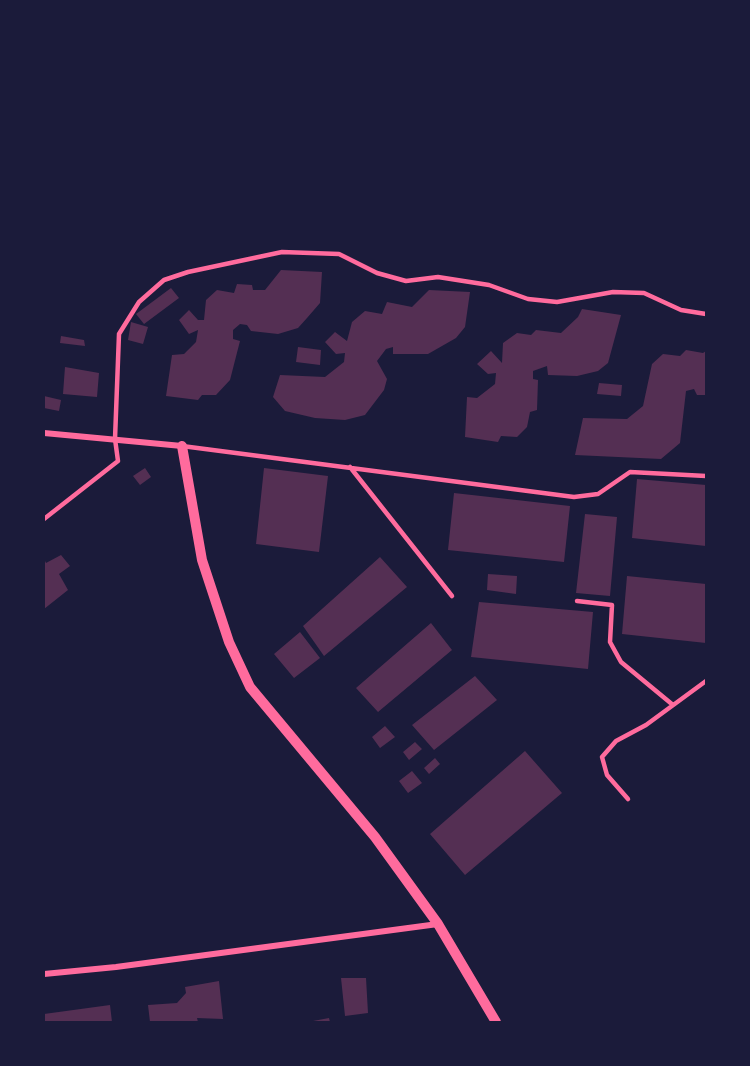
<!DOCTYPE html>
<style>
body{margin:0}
#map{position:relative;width:750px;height:1066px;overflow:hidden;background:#1b1b3a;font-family:Merriweather,serif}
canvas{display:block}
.frame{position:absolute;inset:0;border:45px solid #1b1b3a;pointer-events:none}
</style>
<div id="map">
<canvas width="750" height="1066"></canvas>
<div class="frame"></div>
</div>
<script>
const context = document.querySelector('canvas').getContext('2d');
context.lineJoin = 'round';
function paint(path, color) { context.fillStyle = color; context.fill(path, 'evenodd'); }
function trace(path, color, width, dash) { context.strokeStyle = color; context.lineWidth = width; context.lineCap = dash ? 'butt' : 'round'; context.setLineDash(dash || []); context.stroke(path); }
paint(new Path2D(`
 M281 270 322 272 320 303 307 318 298 328 278 334 251 331 247 325 240 324 233 330V339L240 341 230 380 216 395H202L198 400 166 396 172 355 184 354 196 342 198 330 189 334 179 320 189 310 198 320H204L206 300 217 290 234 293 237 284 252 285 253 290H265Z
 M171 288 179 298 144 324 136 314Z
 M429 290 470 292 465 327 456 338 428 354H393V347L386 349 377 361 387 379 384 390 365 415 345 420 315 418 285 411 273 397 280 375 325 377 344 362 345 353 336 354 325 342 335 332 347 341 352 322 365 311 382 314 387 302 412 307Z
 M582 309 621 315 608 363 598 371 577 376 548 375 547 366 533 371V379L538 380 537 410 530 412 527 427 517 437 501 436 498 442 465 437 467 397 477 398 495 384 496 373 488 374 477 364 491 351 502 363 503 343 517 333 531 335 536 330 561 333 578 317Z
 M131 322 148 327 143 344 128 340Z
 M61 336 84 340 85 346 60 343Z
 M298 347 321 350 320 365 296 362Z
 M686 350 703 353 706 351V395H697L694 389 686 391 680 443 661 459 575 455 583 418 627 419 643 406 652 364 663 354 680 356Z
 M65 367 99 373 97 397 63 394Z
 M599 383 622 385 621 396 597 394Z
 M44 396 61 400 59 411 44 408Z
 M145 468 151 477 140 485 133 476Z
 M264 468 328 476 319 552 256 544Z
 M637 479 706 485V546L632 538Z
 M454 493 570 506 564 562 448 550Z
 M585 514 617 517 610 596 576 593Z
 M61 555 70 566 59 574 68 590 44 609V559L46 563Z
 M380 557 407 587 324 656 303 626Z
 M488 574 517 576 516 594 487 590Z
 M627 576 706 584V643L622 634Z
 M479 602 593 612 588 669 471 657Z
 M431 623 452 650 378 712 356 688Z
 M300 632 320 658 294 678 274 654Z
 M475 676 497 700 434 750 412 725Z
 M385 726 395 737 380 748 372 737Z
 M415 742 422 749 409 760 403 752Z
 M525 751 562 793 465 875 430 834Z
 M435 758 440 764 429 774 424 768Z
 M412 771 422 783 408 793 399 781Z
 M341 978H366L368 1013 345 1016Z
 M219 981 223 1019 197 1018 198 1022H150L148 1005 177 1003 186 993 185 987Z
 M110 1005 112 1022H44V1014Z
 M329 1018 330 1022H313V1021Z`), '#542f53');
trace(new Path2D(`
 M182 446 574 497 598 494 630 472 706 476
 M350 467 452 596
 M44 519 118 461 115 439 119 334 139 302 164 280 188 272 282 252 339 254 377 273 406 281 438 277 489 285 528 299 557 302 613 292 644 293 681 310 706 314
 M577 601 612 605 610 642 621 662 673 705
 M628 799 607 775 602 757 616 741 646 725 706 681`), '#ff6b9d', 4.5);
trace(new Path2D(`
 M44 433 182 446
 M44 974 116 967 438 924`), '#ff6b9d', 6);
trace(new Path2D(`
 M182 446 202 560 229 642 250 687 375 837 438 924 496 1022`), '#ff6b9d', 10);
</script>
